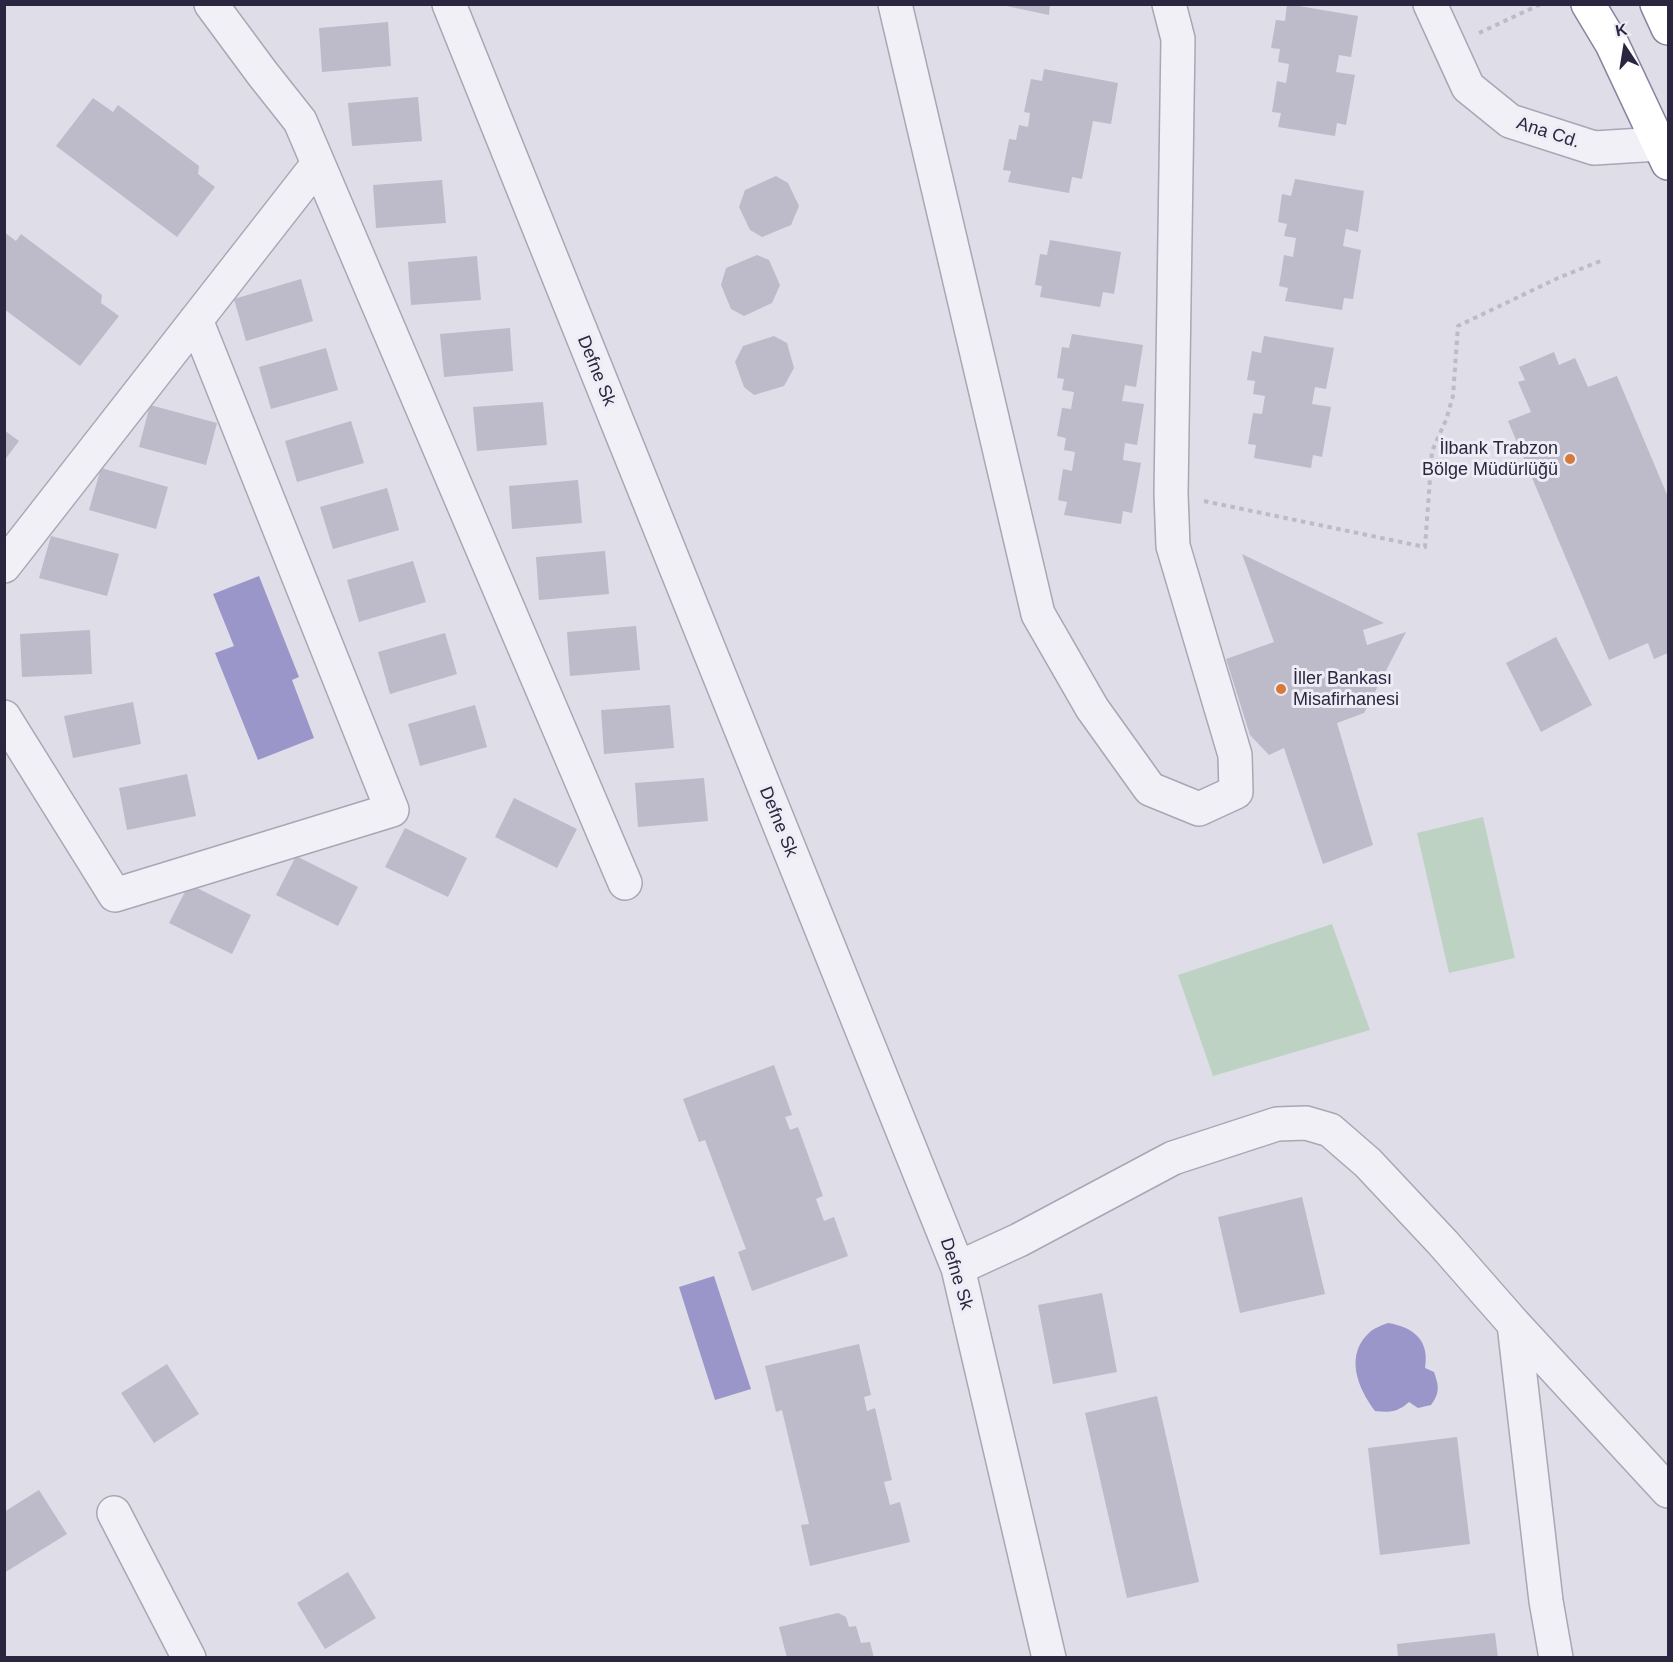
<!DOCTYPE html>
<meta charset="utf-8">
<style>
body{margin:0}
#map{position:relative;width:1673px;height:1662px;overflow:hidden;background:#dfdde8;font-family:Helvetica,sans-serif}
canvas{display:block}
.frame{position:absolute;inset:0;border:6px solid #2b263f;pointer-events:none}
.north{position:absolute;left:1595px;top:18px;width:60px;height:60px;-webkit-text-stroke:4px #eeecf5;paint-order:stroke;rotate:348deg;font-size:16px;font-weight:700;line-height:24px;text-align:center;color:#2b263f}
.north::after{content:'';display:block;margin:auto;width:21px;height:27px;background:#2b263f;clip-path:polygon(50% 0,100% 100%,50% 72%,0 100%)}
</style>
<div id="map">
<canvas width="1673" height="1662"></canvas>
<div class="frame"></div>
<div class="north">K</div>
</div>
<script>
const context = document.querySelector('canvas').getContext('2d');
context.lineJoin = 'round';
function paint(path, color) { context.fillStyle = color; context.fill(path, 'evenodd'); }
function trace(path, color, width, dash) { context.strokeStyle = color; context.lineWidth = width; context.lineCap = dash ? 'butt' : 'round'; context.setLineDash(dash || []); context.stroke(path); }
function label(font, color, halo, rows, align = 'center') {
  context.font = font + ' Helvetica,sans-serif'; context.lineWidth = 6; context.setLineDash([]); context.textBaseline = 'middle'; context.strokeStyle = halo; context.fillStyle = color; for (const [text, x, y, turn = 0] of rows) {
    context.save(); context.translate(x, y); context.rotate((+turn || 0) * Math.PI / 180); context.textAlign = isNaN(turn) ? turn : align; if (halo) context.strokeText(text, 0, 0); context.fillText(text, 0, 0); context.restore();
  }
}
paint(new Path2D(`
 M1483 817 1515 958 1449 973 1417 833Z
 M1332 924 1370 1030 1213 1076 1178 975Z`), '#bed2c4');
paint(new Path2D(`
 M259 576 299 677 292 680 314 738 258 760 215 653 234 646 213 594Z
 M714 1276 751 1389 715 1400 679 1287Z
 M1388 1323C1413 1327 1430 1340 1425 1368L1434 1372C1439 1386 1440 1393 1431 1405L1418 1408 1409 1402C1398 1412 1389 1413 1375 1411 1357 1387 1344 1354 1371 1331 1375 1328 1382 1325 1388 1323Z`), '#9a96ca');
paint(new Path2D(`
 M997 4H1050L1049 15Z
 M1287 4 1358 16 1351 57 1339 55 1336 72 1355 75 1346 125 1337 123 1335 136 1278 127 1281 113 1272 112 1277 81 1286 83 1289 64 1278 62 1280 49 1271 48 1276 20 1285 21Z
 M388 22 391 66 322 72 319 28Z
 M1044 69 1118 83 1111 124 1093 121 1082 179 1072 177 1069 193 1008 182 1011 171 1003 170 1009 139 1016 140 1019 125 1028 127 1030 113 1024 112 1031 79 1042 81Z
 M418 97 422 141 352 146 348 103Z
 M93 98 113 112 118 105 199 166 198 174 215 187 177 237 56 146Z
 M776 176 788 183 799 206 791 225 762 237 750 230 739 207 745 190Z
 M1295 179 1364 191 1358 232 1346 229 1343 246 1361 250 1353 299 1344 298 1342 310 1285 301 1288 288 1279 286 1284 255 1293 257 1296 238 1284 236 1287 224 1278 222 1282 194 1291 196Z
 M442 180 446 223 376 228 373 185Z
 M4 232 16 241 21 234 102 295 101 303 119 316 80 366 4 309Z
 M1050 240 1121 252 1114 294 1103 292 1100 307 1040 297 1042 286 1035 285 1040 254 1047 255Z
 M757 255 769 260 780 285 772 303 744 316 731 309 721 285 726 268Z
 M477 256 481 300 411 305 408 262Z
 M301 279 313 321 246 341 234 299Z
 M510 328 513 371 444 377 440 334Z
 M1072 334 1143 345 1136 387 1125 385 1122 401 1144 404 1137 445 1125 443 1123 460 1141 463 1132 513 1123 511 1121 524 1064 515 1067 502 1058 500 1063 469 1072 471 1075 452 1064 450 1066 438 1057 436 1062 408 1071 409 1074 392 1062 390 1064 379 1057 378 1062 347 1069 348Z
 M774 336 787 343 794 368 784 386 754 395 744 387 735 362 743 346Z
 M1264 336 1334 348 1326 389 1315 387 1312 404 1331 407 1322 457 1313 455 1311 468 1254 458 1256 445 1248 444 1253 413 1262 414 1265 396 1253 394 1255 381 1247 380 1252 351 1261 353Z
 M326 348 338 390 271 409 259 367Z
 M1554 352 1559 365 1575 358 1588 387 1617 376 1668 497V653L1654 659 1648 643 1609 660 1508 421 1531 412 1518 382 1525 380 1519 367Z
 M543 402 547 445 477 451 473 407Z
 M150 405 217 423 206 465 139 447Z
 M351 421 364 463 297 482 285 441Z
 M4 430 19 441 4 461Z
 M101 468 168 487 156 529 89 510Z
 M578 480 582 523 512 529 509 486Z
 M387 488 399 530 333 549 320 507Z
 M51 536 119 554 107 596 39 578Z
 M605 551 609 594 539 600 536 557Z
 M1242 554 1384 623 1363 630 1367 645 1406 632 1364 713 1337 723 1373 845 1323 864 1284 748 1269 755 1250 735 1226 659 1274 642Z
 M413 561 426 602 359 622 347 580Z
 M636 626 640 670 570 676 567 632Z
 M90 630 92 674 22 677 20 634Z
 M445 633 457 674 390 694 378 652Z
 M1556 637 1592 705 1541 732 1506 663Z
 M133 702 141 744 73 758 64 716Z
 M475 705 487 747 420 766 408 724Z
 M670 705 674 748 604 754 601 710Z
 M187 774 196 816 127 830 119 788Z
 M704 778 708 821 638 827 635 783Z
 M514 798 577 829 557 868 495 837Z
 M405 828 467 858 448 897 385 867Z
 M296 856 358 887 338 926 276 895Z
 M189 884 251 915 232 954 169 923Z
 M774 1065 792 1115 785 1117 790 1130 798 1127 823 1196 816 1199 824 1221 834 1217 848 1256 752 1291 738 1252 746 1249 705 1140 699 1142 683 1099Z
 M1302 1197 1325 1294 1240 1313 1218 1217Z
 M1102 1293 1117 1372 1053 1384 1038 1305Z
 M859 1344 871 1395 864 1397 867 1411 875 1408 892 1480 884 1482 890 1505 900 1502 910 1542 810 1566 801 1525 809 1524 782 1410 776 1412 765 1366Z
 M167 1364 199 1414 154 1443 121 1393Z
 M1157 1396 1199 1582 1127 1598 1085 1413Z
 M1457 1437 1470 1544 1380 1555 1368 1448Z
 M39 1490 67 1534 4 1573V1512Z
 M348 1572 376 1618 325 1649 297 1603Z
 M838 1613 846 1617 849 1627 856 1626 861 1643 870 1642 874 1658H787L779 1627Z
 M1495 1633 1498 1658H1398L1397 1644Z`), '#bdbaca');
const minor = new Path2D(`
 M211 4 262 73 300 121 625 883
 M449 4 958 1268 1049 1658
 M895 4 1038 614 1092 708 1150 789 1199 809 1236 792 1235 755 1173 546 1171 494 1178 39 1169 4
 M1430 4 1468 87 1510 121 1594 148 1659 144
 M4 566 318 164
 M4 717 115 895 392 810 196 320
 M958 1268 1019 1240 1173 1158 1277 1124 1306 1123 1330 1130 1368 1163 1443 1243 1514 1324 1668 1491
 M1514 1324 1546 1601 1556 1658
 M114 1513 189 1658`);
const highway = new Path2D(`
 M1588 4 1612 44 1668 163
 M1657 4 1668 28`);
trace(minor, '#a9a6b5', 36);
trace(highway, '#88849f', 36);
trace(new Path2D(`
 M1479 33 1541 4
 M1204 501 1425 547 1432 451 1446 420 1453 396 1458 326 1558 278 1603 260`), '#bebbc6', 4, [4.5, 4.5]);
trace(minor, '#f1f0f6', 33);
trace(highway, '#fff', 33);
for (const [x, y, r, color] of [
 [1570,459,6,"#d47a3b"],
 [1281,689,6,"#d47a3b"]
]) { const dot = new Path2D(); dot.arc(x, y, r, 0, 2 * Math.PI); context.fillStyle = color; context.fill(dot); trace(dot, '#eeecf5', 2); }
label('18px', '#2b263f', '#eeecf5', [
 ["Ana Cd.",1548,133,18],
 ["Defne Sk",596,371,68],
 ["Defne Sk",778,822,68],
 ["Defne Sk",956,1274,73]
]);
label('18px', '#2b263f', '#eeecf5', [
 ["İlbank Trabzon",1558,449],
 ["Bölge Müdürlüğü",1558,470],
 ["İller Bankası",1293,679,"left"],
 ["Misafirhanesi",1293,700,"left"]
], 'right');
</script>
